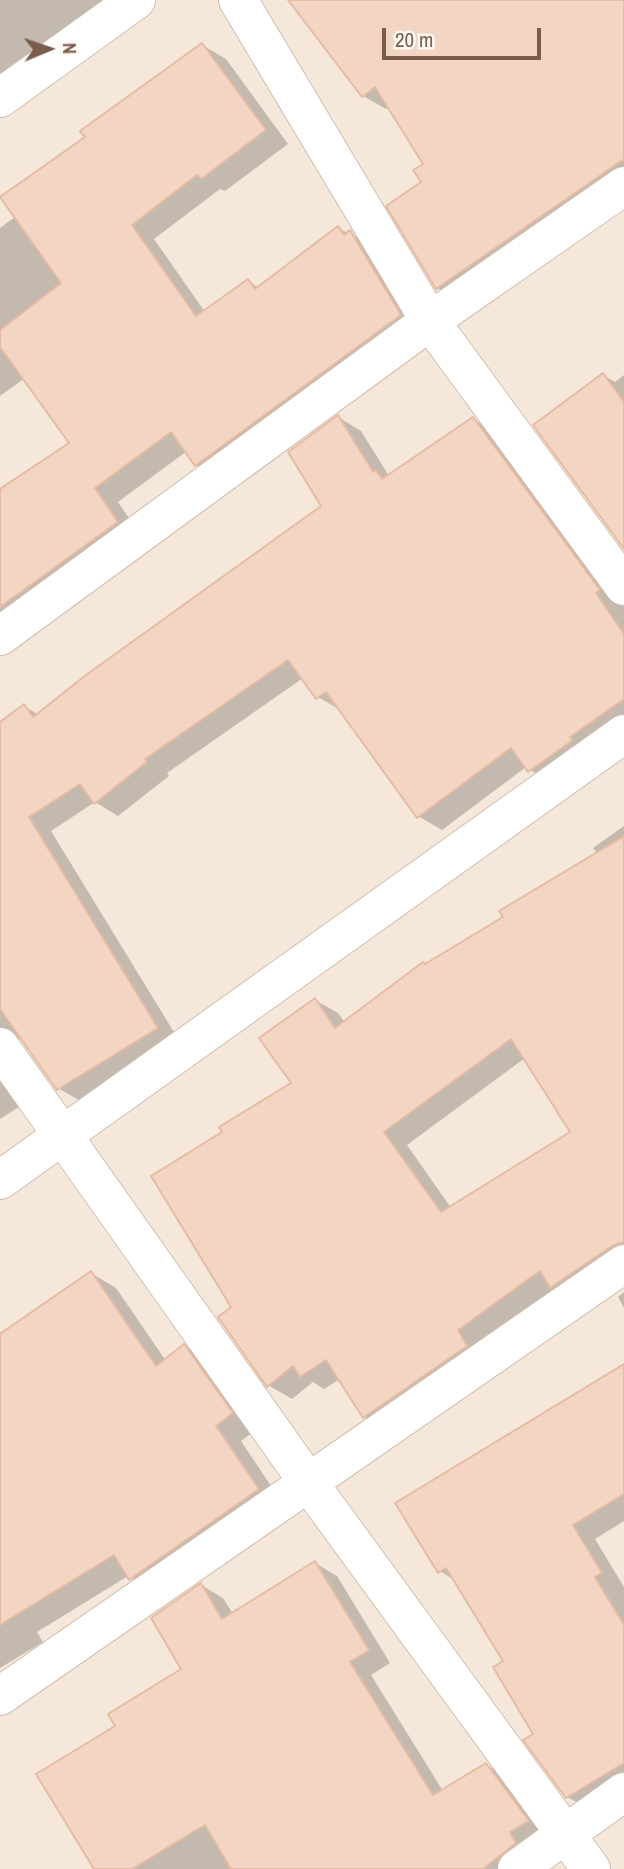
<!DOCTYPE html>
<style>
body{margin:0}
#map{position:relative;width:624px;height:1869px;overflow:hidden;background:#fdf6ec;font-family:"Archivo Narrow",sans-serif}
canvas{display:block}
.north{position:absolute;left:14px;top:14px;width:70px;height:70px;-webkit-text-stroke:5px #fffaf3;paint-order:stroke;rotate:88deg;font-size:19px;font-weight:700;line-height:28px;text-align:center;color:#7a5c4d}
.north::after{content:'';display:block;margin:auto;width:24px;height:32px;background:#7a5c4d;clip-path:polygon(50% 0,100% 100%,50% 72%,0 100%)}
.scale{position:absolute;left:382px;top:28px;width:159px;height:32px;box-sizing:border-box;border:4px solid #7a5c4d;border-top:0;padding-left:9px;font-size:21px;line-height:24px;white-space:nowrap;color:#7a5c4d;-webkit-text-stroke:5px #fffaf3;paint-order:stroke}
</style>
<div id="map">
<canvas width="624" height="1869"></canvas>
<div class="north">N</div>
<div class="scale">20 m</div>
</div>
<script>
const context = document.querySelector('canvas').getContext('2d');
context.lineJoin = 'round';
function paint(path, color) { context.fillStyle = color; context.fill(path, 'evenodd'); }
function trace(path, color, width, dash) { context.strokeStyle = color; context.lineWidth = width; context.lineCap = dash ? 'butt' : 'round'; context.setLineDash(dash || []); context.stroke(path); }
paint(new Path2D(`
 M0 0H624V1869H0Z`), '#f5e8da');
paint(new Path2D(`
 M0 0H121L0 103Z
 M290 0H624V188L461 301 438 288 423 183 426 164 390 107 386 109 363 96Z
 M202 45 226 59 288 144 225 191 220 189 154 239 205 312 248 281 259 288 338 228 374 246 423 329 220 478 196 465 187 451 118 502 141 536 0 637V491L71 443 25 378 0 396V228L16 216 88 138Z
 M603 375 615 382 624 375V546Z
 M338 417 361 431 389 476 473 419 496 432 624 607V728L552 784 526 767 442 830 418 816 342 711 318 697 303 678 167 773 169 776 118 816 95 802 51 831 180 1042 82 1102 58 1088 22 1038 11 1041 25 1103 0 1119V723L24 706 39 715 323 507Z
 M624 826V1267L387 1430 364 1417 340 1379 324 1389 313 1382 292 1399 268 1385 233 1307 224 1132 293 1083 315 1000 338 1013 345 1023 426 966 505 918 597 854 593 848ZM525 1058 572 1133 451 1208 407 1145Z
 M91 1273 116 1288 166 1361 184 1346 209 1361 257 1429 241 1441 283 1504 155 1594 128 1576 37 1632 43 1642 0 1668V1336Z
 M624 1292V1308L618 1297Z
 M624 1366V1521L595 1539 624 1587V1790L591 1810 567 1797 536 1734 505 1661 456 1581 440 1571Z
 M315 1563 337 1576 390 1663 371 1675 443 1791 486 1765 508 1777 549 1834 523 1869H96L118 1727 184 1670 201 1585 223 1598 233 1614Z`), '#0003');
const building = new Path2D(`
 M288 0H624V159L436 289 386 206 421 182 413 170 423 164 375 87 362 97Z
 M202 43 266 130 201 179 197 175 132 225 196 316 248 279 255 289 338 226 344 235 350 230 401 315 195 466 171 432 95 488 118 522 0 607V489L69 443 0 347V330L61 283 0 197 85 137 80 131Z
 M603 373 624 402V549L533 425Z
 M338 415 373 472 376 470 382 479 473 417 600 590 596 593 624 634V699L570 737 573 740 528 772 511 748 417 818 326 692 316 699 288 660 145 759 147 762 94 804 80 784 29 817 158 1028 57 1090 0 1009V722L24 704 33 717 86 675 321 506 288 452Z
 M624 836V1242L612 1246 550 1288 540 1271 458 1330 467 1346 363 1418 326 1360 300 1377 293 1366 267 1387 218 1317 231 1307 151 1176 222 1132 219 1127 291 1083 259 1038 315 998 335 1028 423 962 425 964 503 917 499 911ZM511 1039 570 1132 441 1212 384 1132Z
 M91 1271 156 1366 184 1344 233 1413 216 1426 259 1489 129 1580 114 1555 0 1625V1334Z
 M624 1364V1494L573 1525 602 1573 595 1577 624 1625V1763L566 1798 523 1740 533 1734 493 1667 503 1661 446 1568 438 1573 395 1503Z
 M315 1561 369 1650 350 1662 433 1795 486 1763 529 1821 510 1832 516 1843 483 1869H231L205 1825 132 1869H94L36 1774 115 1726 108 1714 181 1669 151 1618 201 1583 222 1619Z`);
paint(building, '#f3d5c3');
trace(building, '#e6bba3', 2);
const minor = new Path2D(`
 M238 0 430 321 624 586
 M0 98 136 0
 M0 636 430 321 624 186
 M0 1047 308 1482 591 1869
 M0 1180 624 734
 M0 1696 624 1264
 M517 1869 624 1792`);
trace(minor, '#d1beb0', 40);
trace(minor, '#fff', 38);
</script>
